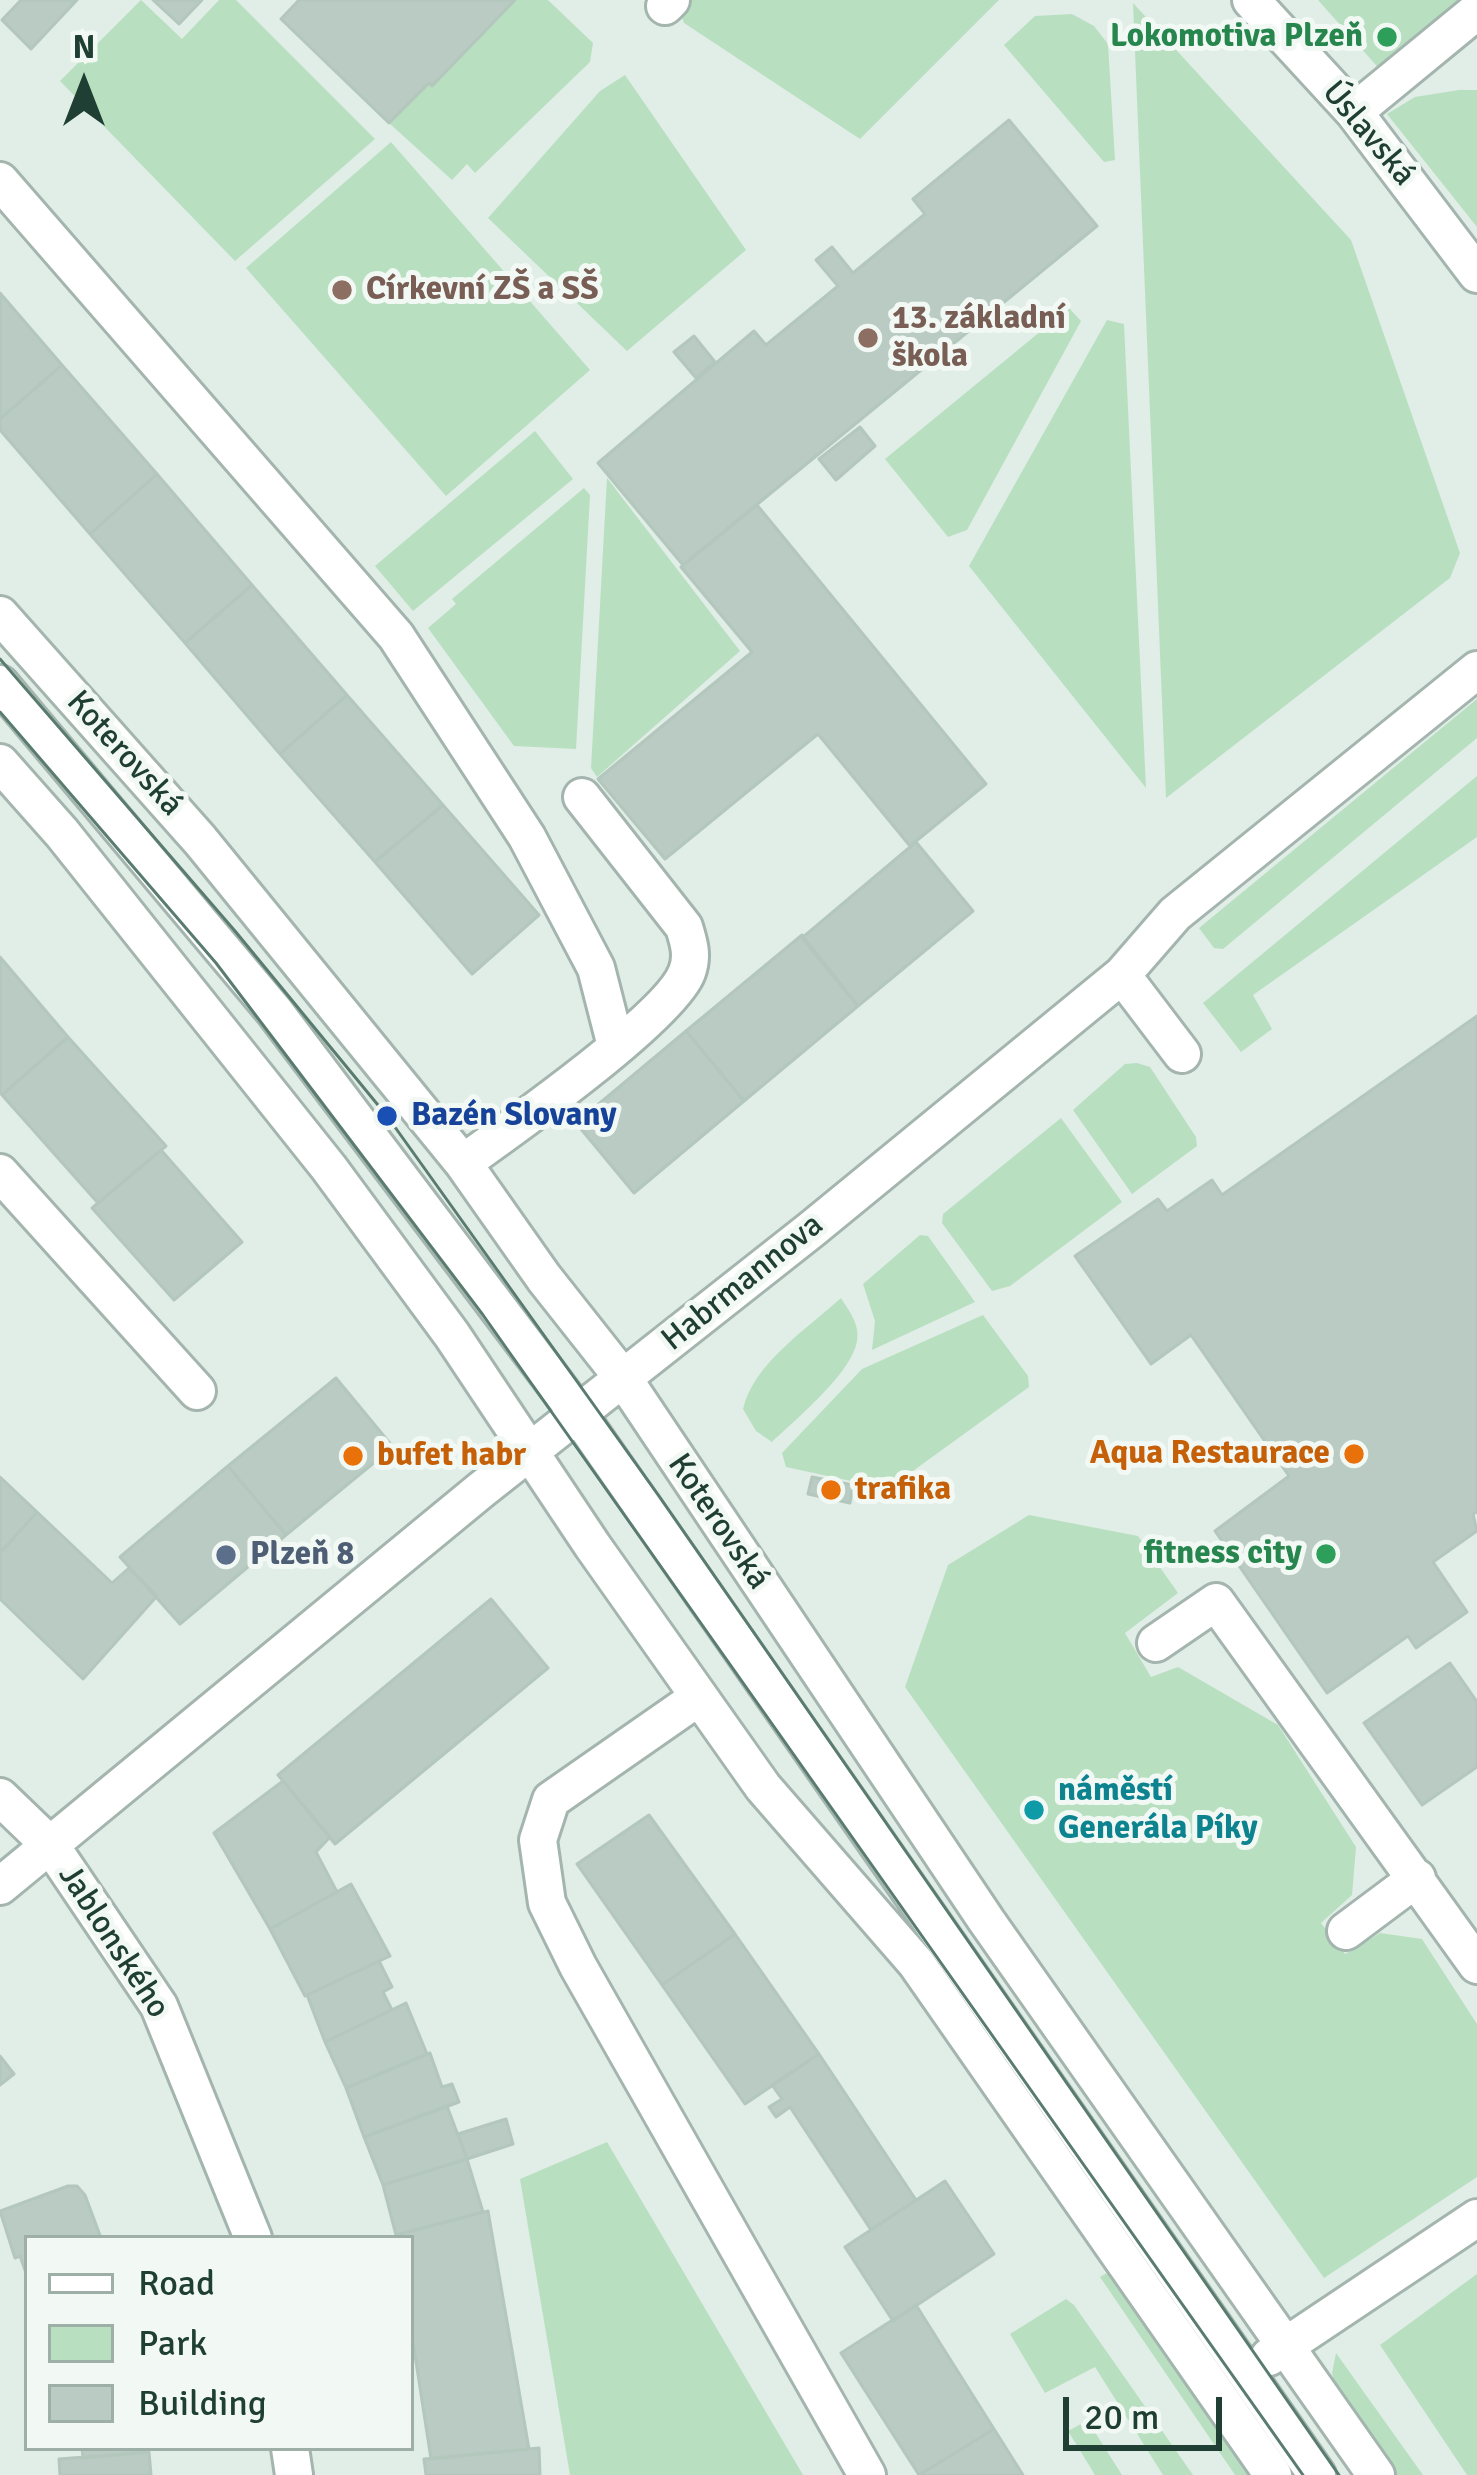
<!DOCTYPE html>
<meta charset="utf-8">
<style>
body{margin:0}
#map{position:relative;width:1477px;height:2475px;overflow:hidden;background:#e1ede7;font-family:Signika,sans-serif}
canvas{display:block}
.legend{position:absolute;left:24px;top:2235px;width:390px;height:216px;box-sizing:border-box;background:#f2f9f5;border:3px solid #9eafa8;margin:0;padding:15px 21px;list-style:none;font-size:36px;color:#203f34}
.legend li{display:flex;align-items:center;gap:24px;height:60px}
.legend b{width:60px;border:3px solid #9eafa8}
.north{position:absolute;left:24px;top:24px;width:120px;height:120px;-webkit-text-stroke:9px #f2f9f5;paint-order:stroke;rotate:0deg;font-size:33px;font-weight:700;line-height:48px;text-align:center;color:#203f34}
.north::after{content:'';display:block;margin:auto;width:42px;height:54px;background:#203f34;clip-path:polygon(50% 0,100% 100%,50% 72%,0 100%)}
.scale{position:absolute;left:1063px;top:2397px;width:159px;height:54px;box-sizing:border-box;border:6px solid #203f34;border-top:0;padding-left:15px;font-size:36px;line-height:42px;white-space:nowrap;color:#203f34;-webkit-text-stroke:9px #f2f9f5;paint-order:stroke}
</style>
<div id="map">
<canvas width="1477" height="2475"></canvas>
<ul class="legend">
<li><b style="height:15px;background:#fff"></b>Road</li>
<li><b style="height:33px;background:#b8e0c0"></b>Park</li>
<li><b style="height:33px;background:#b9cbc2"></b>Building</li>
</ul>
<div class="north">N</div>
<div class="scale">20 m</div>
</div>
<script>
const context = document.querySelector('canvas').getContext('2d');
context.lineJoin = 'round';
function paint(path, color) { context.fillStyle = color; context.fill(path, 'evenodd'); }
function trace(path, color, width, dash) { context.strokeStyle = color; context.lineWidth = width; context.lineCap = dash ? 'butt' : 'round'; context.setLineDash(dash || []); context.stroke(path); }
function label(font, color, halo, rows, align = 'center') {
  context.font = font + ' Signika,sans-serif'; context.lineWidth = 10; context.setLineDash([]); context.textBaseline = 'middle'; context.strokeStyle = halo; context.fillStyle = color; for (const [text, x, y, turn = 0] of rows) {
    context.save(); context.translate(x, y); context.rotate((+turn || 0) * Math.PI / 180); context.textAlign = isNaN(turn) ? turn : align; if (halo) context.strokeText(text, 0, 0); context.fillText(text, 0, 0); context.restore();
  }
}
paint(new Path2D(`
 M141 0 182 39 219 0H236L375 139 235 261 60 81Z
 M515 0H548L593 43 590 62 475 173 467 164 452 180 389 123 429 83 433 86Z
 M686 0H999L860 139 684 23 680 13Z
 M1318 0H1465L1383 73Z
 M1133 3 1351 240 1460 553 1450 578 1166 798Z
 M1072 14 1094 26 1108 44 1115 160 1104 162 1004 45 1035 16Z
 M625 75 746 250 627 351 488 218 600 91Z
 M1459 90H1477V227L1387 114 1415 97Z
 M391 142 590 370 446 496 246 268Z
 M1069 308 1081 321 967 530 948 537 885 459Z
 M1107 320 1124 324 1146 788 969 566Z
 M535 431 573 479 413 611 375 566Z
 M607 478 740 651 597 777 591 768Z
 M584 488 590 495 576 749 514 746 428 628 456 604 452 599Z
 M1477 699V738L1223 949 1214 948 1199 928Z
 M1477 776V837L1253 995 1272 1029 1241 1052 1203 1003Z
 M1137 1063 1150 1067 1196 1137 1197 1146 1132 1194 1073 1110 1125 1064Z
 M1061 1118 1122 1202 1010 1286 992 1291 942 1223 943 1214Z
 M920 1235 928 1236 975 1302 872 1350 875 1321 863 1284Z
 M841 1298C849 1311 860 1324 857 1341 852 1373 795 1420 772 1442L756 1431 743 1409C754 1363 807 1329 841 1298Z
 M983 1315 1028 1376 1029 1387 888 1489 786 1467 782 1453 862 1369Z
 M1029 1515 1138 1536 1178 1593 1125 1633 1151 1677 1178 1667 1278 1725 1356 1847 1352 1895 1321 1923 1345 1954 1380 1933 1422 1939 1477 2024V2177L1324 2278 905 1687 948 1565Z
 M607 2142 803 2475H570L520 2179Z
 M1112 2270 1257 2475H1235L1100 2277Z
 M1477 2274V2475H1467L1380 2345Z
 M1066 2299 1074 2305 1193 2475H1163L1095 2367 1045 2393 1010 2334Z
 M1336 2353 1423 2475H1395L1336 2389 1332 2373Z
 M1081 2424 1091 2426 1122 2475H1095L1068 2431Z`), '#b8e0c0');
const building = new Path2D(`
 M21 0H77L31 49 2 20Z
 M153 0H202L179 24Z
 M299 0H515L432 86 429 83 389 123 281 19Z
 M1009 120 1097 226 683 565 598 463 754 331 766 345 838 286 816 260 832 247 853 273 925 214 913 199Z
 M0 293 62 365 0 419Z
 M694 336 715 362 696 378 674 352Z
 M62 365 157 474 90 534 0 430V419Z
 M860 427 875 446 836 480 819 459Z
 M157 474 252 585 185 643 90 534Z
 M757 505 986 784 910 846 818 734 665 859 598 779 752 652 681 567Z
 M252 585 347 695 280 754 185 643Z
 M347 695 443 805 375 862 280 754Z
 M443 805 539 915 472 974 375 862Z
 M916 842 973 911 858 1006 802 938Z
 M802 935 858 1006 744 1101 686 1031Z
 M0 957 68 1037 2 1095 0 1092Z
 M1477 1016V1512L1473 1514 1477 1531 1433 1562 1467 1612 1416 1648 1408 1636 1327 1693 1215 1531 1289 1476 1191 1335 1151 1364 1075 1256 1158 1199 1167 1211 1212 1180 1222 1195Z
 M686 1031 744 1101 634 1193 576 1123Z
 M68 1037 166 1146 98 1203 2 1095Z
 M161 1150 242 1242 174 1300 92 1208Z
 M336 1378 393 1447 286 1535 228 1466Z
 M228 1466 286 1535 180 1624 120 1557Z
 M0 1477 37 1512 0 1553Z
 M812 1477 853 1485 850 1503 808 1494Z
 M37 1512 112 1583 129 1568 157 1596 83 1679 0 1599V1553Z
 M491 1599 548 1668 335 1844 278 1775Z
 M1450 1663 1477 1702V1767L1422 1805 1364 1723Z
 M283 1781 330 1837 316 1852 337 1892 270 1929 214 1833Z
 M649 1815 735 1934 662 1985 577 1864Z
 M351 1884 390 1956 305 1996 270 1929Z
 M735 1934 819 2054 745 2104 662 1985Z
 M379 1961 392 1987 383 1992 392 2010 325 2042 307 1995Z
 M406 2003 427 2054 346 2088 325 2042Z
 M430 2053 442 2087 452 2084 459 2102 364 2137 346 2088Z
 M819 2054 916 2200 871 2230 790 2107 776 2117 769 2107 782 2099 772 2085Z
 M0 2056 14 2074 0 2085Z
 M447 2106 467 2159 383 2185 364 2137Z
 M506 2119 513 2144 467 2159 458 2134Z
 M467 2159 483 2212 396 2235 383 2185Z
 M945 2181 994 2254 893 2321 845 2247Z
 M68 2186H77L85 2195 101 2238H27V2276L20 2256 15 2258 0 2211Z
 M488 2211 529 2449 431 2459 411 2329V2238L396 2235Z
 M916 2305 994 2429 919 2475 841 2353Z
 M994 2429 1023 2475H919Z
 M82 2448H148L149 2452 83 2458Z
 M539 2448 540 2475H426L424 2459Z
 M149 2452 151 2475H60L59 2459Z`);
paint(building, '#b9cbc2');
trace(building, '#b3c7bd', 3);
const minor = new Path2D(`
 M1251 0 1354 112 1477 274
 M665 6 671 0
 M1354 112 1477 11
 M0 181 396 636 527 837 596 968 616 1046
 M0 615 200 840 463 1163 544 1278 623 1378 986 1920 1376 2475
 M0 684 275 1012 578 1414 1317 2475
 M0 763 62 833 329 1168 452 1335 592 1545 763 1787 916 1963 1273 2475
 M1122 975 1182 1054
 M463 1163C508 1131 671 1016 687 972 693 956 689 943 684 927L582 797
 M0 1173 197 1391
 M1156 1643 1216 1602 1477 1965
 M699 1697 551 1800 538 1840 547 1903 578 1966 867 2475
 M0 1797 51 1846 159 2006 253 2238
 M0 1886 481 1490 812 1229 1122 975 1175 914 1477 670
 M1346 1931 1417 1878
 M1269 2357 1477 2218
 M290 2448 294 2475`);
trace(minor, '#a3b5ae', 42);
trace(minor, '#fff', 36);
trace(new Path2D(`
 M0 659 235 931 387 1116 659 1496 1339 2475
 M0 712 216 963 483 1315 1303 2475`), '#5a7b70', 3);
for (const [x, y, r, color] of [
 [1387,37,12,"#2e9e5b"],
 [342,290,12,"#8d6e63"],
 [868,338,12,"#8d6e63"],
 [387,1116,12,"#1a4fb4"],
 [1354,1454,12,"#e8710a"],
 [353,1456,12,"#e8710a"],
 [831,1490,12,"#e8710a"],
 [1326,1554,12,"#2e9e5b"],
 [226,1555,12,"#5c6f8a"],
 [1034,1810,12,"#0f9aa8"]
]) { const dot = new Path2D(); dot.arc(x, y, r, 0, 2 * Math.PI); context.fillStyle = color; context.fill(dot); trace(dot, '#f2f9f5', 4.5); }
label('bold 33px', '#27864d', '#f2f9f5', [
 ["Lokomotiva Plzeň",1363,37],
 ["fitness city",1302,1554]
], 'right');
label('33px', '#203f34', '#f2f9f5', [
 ["Úslavská",1368,134,50],
 ["Koterovská",124,754,48],
 ["Habrmannova",743,1283,-39],
 ["Koterovská",718,1522,56],
 ["Jablonského",113,1942,57]
]);
label('bold 33px', '#785e54', '#f2f9f5', [
 ["Církevní ZŠ a SŠ",366,290],
 ["13. základní",892,319],
 ["škola",892,357]
], 'left');
label('bold 33px', '#164399', '#f2f9f5', [
 ["Bazén Slovany",411,1116]
], 'left');
label('bold 33px', '#c56008', '#f2f9f5', [
 ["Aqua Restaurace",1330,1454,"right"],
 ["bufet habr",377,1456],
 ["trafika",855,1490]
], 'left');
label('bold 33px', '#4e5e75', '#f2f9f5', [
 ["Plzeň 8",250,1555]
], 'left');
label('bold 33px', '#0d838f', '#f2f9f5', [
 ["náměstí",1058,1791],
 ["Generála Píky",1058,1829]
], 'left');
</script>
